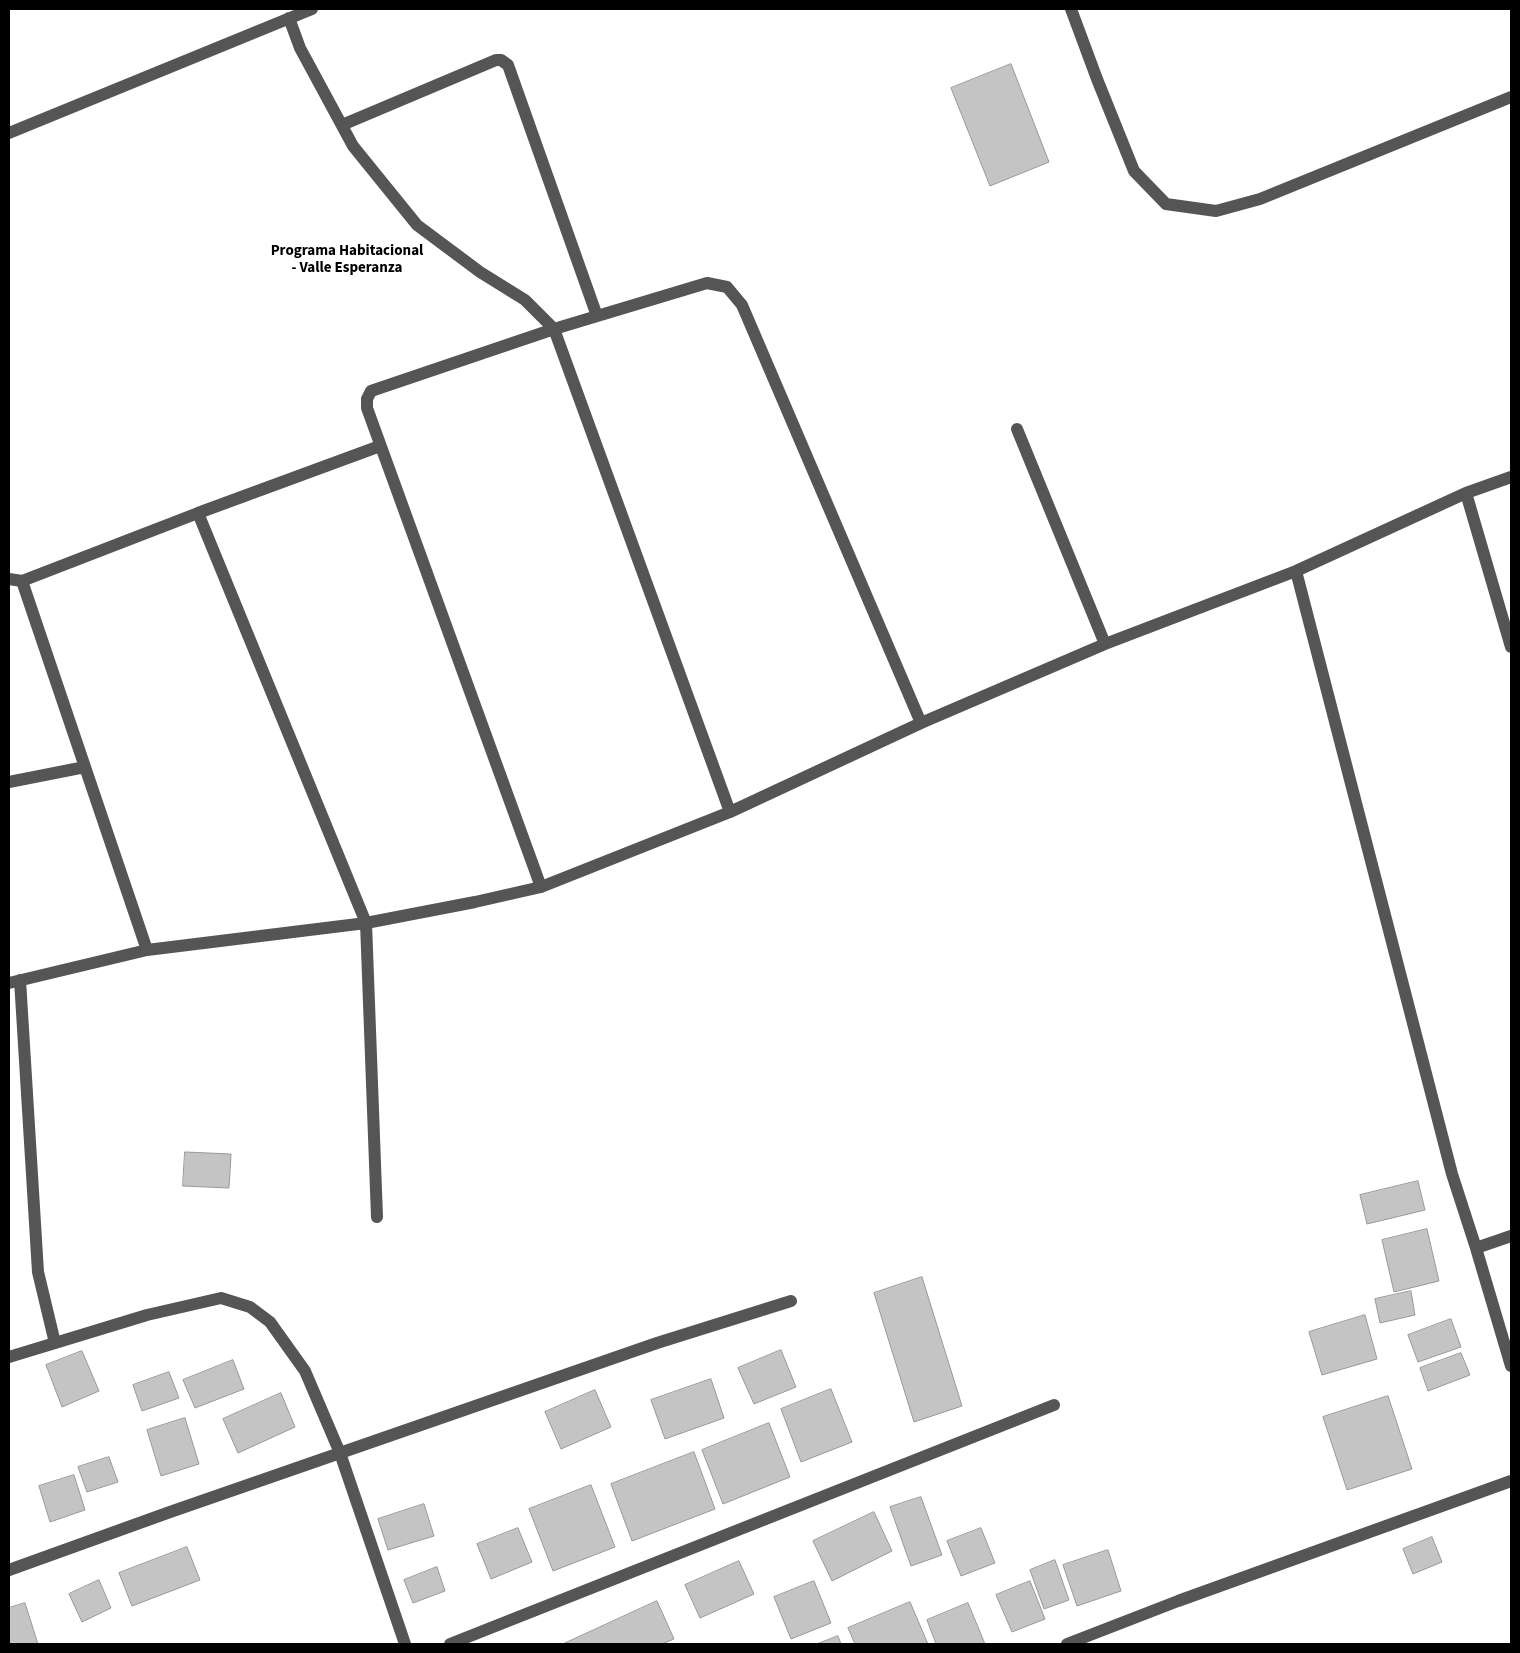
<!DOCTYPE html>
<style>
body{margin:0}
#map{position:relative;width:1520px;height:1653px;overflow:hidden;background:#fff;font-family:"Source Sans 3",sans-serif}
canvas{display:block}
.frame{position:absolute;inset:0;border:10px solid #000;pointer-events:none}
</style>
<div id="map">
<canvas width="1520" height="1653"></canvas>
<div class="frame"></div>
</div>
<script>
const context = document.querySelector('canvas').getContext('2d');
context.lineJoin = 'round';
function paint(path, color) { context.fillStyle = color; context.fill(path, 'evenodd'); }
function trace(path, color, width, dash) { context.strokeStyle = color; context.lineWidth = width; context.lineCap = dash ? 'butt' : 'round'; context.setLineDash(dash || []); context.stroke(path); }
function label(font, color, halo, rows, align = 'center') {
  context.font = font + ' "Source Sans 3",sans-serif'; context.lineWidth = 4; context.setLineDash([]); context.textBaseline = 'middle'; context.strokeStyle = halo; context.fillStyle = color; for (const [text, x, y, turn = 0] of rows) {
    context.save(); context.translate(x, y); context.rotate((+turn || 0) * Math.PI / 180); context.textAlign = isNaN(turn) ? turn : align; if (halo) context.strokeText(text, 0, 0); context.fillText(text, 0, 0); context.restore();
  }
}
const building = new Path2D(`
 M1011 64 1049 162 990 186 951 88Z
 M185 1152 231 1154 229 1188 183 1186Z
 M1418 1181 1425 1210 1367 1224 1360 1195Z
 M1427 1229 1439 1281 1394 1292 1382 1240Z
 M922 1277 962 1406 914 1422 874 1293Z
 M1411 1291 1415 1315 1380 1323 1375 1299Z
 M1365 1315 1377 1359 1322 1375 1309 1332Z
 M1451 1319 1461 1347 1418 1362 1408 1335Z
 M781 1350 796 1387 754 1404 738 1368Z
 M82 1351 99 1391 62 1407 46 1365Z
 M1461 1353 1470 1375 1428 1391 1420 1368Z
 M233 1360 244 1389 195 1408 183 1380Z
 M169 1372 179 1398 142 1411 133 1385Z
 M711 1379 724 1418 665 1439 651 1400Z
 M831 1389 852 1442 801 1462 781 1409Z
 M595 1390 611 1427 561 1449 545 1412Z
 M281 1393 295 1427 238 1453 223 1419Z
 M1388 1396 1412 1469 1347 1490 1323 1417Z
 M185 1418 199 1464 161 1476 147 1430Z
 M769 1423 790 1477 723 1504 702 1450Z
 M694 1452 715 1509 632 1541 611 1484Z
 M109 1457 118 1482 87 1492 78 1467Z
 M74 1475 85 1510 50 1522 39 1486Z
 M591 1485 615 1547 553 1571 529 1509Z
 M921 1497 942 1555 911 1566 890 1507Z
 M424 1504 434 1536 388 1550 378 1519Z
 M874 1512 892 1551 832 1581 813 1541Z
 M518 1528 532 1562 491 1579 477 1544Z
 M981 1528 995 1563 961 1576 947 1541Z
 M1432 1537 1442 1562 1413 1574 1403 1549Z
 M187 1547 200 1580 132 1606 119 1573Z
 M1108 1550 1121 1591 1077 1606 1063 1565Z
 M1055 1560 1069 1600 1044 1609 1030 1570Z
 M739 1561 754 1594 700 1618 685 1585Z
 M437 1567 445 1591 413 1603 404 1580Z
 M99 1580 111 1608 82 1622 69 1594Z
 M814 1581 831 1623 791 1639 774 1597Z
 M1030 1581 1045 1619 1012 1632 996 1595Z
 M657 1601 674 1639 662 1644H563Z
 M910 1602 928 1644H855L848 1628Z
 M25 1603 38 1644H9V1608Z
 M968 1603 985 1644H936L927 1620Z
 M838 1636 841 1644H817Z`);
paint(building, '#c4c4c4');
trace(building, '#999', 1);
trace(new Path2D(`
 M1071 9 1097 79 1134 171 1166 204 1216 211 1260 199 1511 97
 M289 18 300 48 353 146 417 225 480 272 525 300 554 329 730 812
 M342 125 496 60H501L508 65 597 316
 M9 133 312 9
 M1017 429 1105 644
 M1466 493 1511 647
 M198 513 380 446
 M1296 571 1452 1174 1476 1248 1511 1366
 M9 579 22 581 147 950
 M22 581 198 513 366 923 377 1217
 M9 782 85 767
 M541 887 367 408V399L371 391 554 329 707 283 727 287 742 305 921 723
 M20 980 38 1272 55 1343
 M9 983 147 950 366 923 475 902 541 887 730 812 921 723 1105 644 1296 571 1466 493 1511 477
 M1476 1248 1511 1236
 M9 1357 147 1315 221 1298 250 1307 270 1322 305 1371 340 1453 405 1644
 M9 1570 170 1512 657 1343 791 1301
 M450 1644 1054 1405
 M1067 1644 1178 1601 1511 1481`), '#555', 12);
label('bold 15px', '#000', '#fff', [
 ["Programa Habitacional",347,252],
 ["- Valle Esperanza",347,269]
]);
</script>
